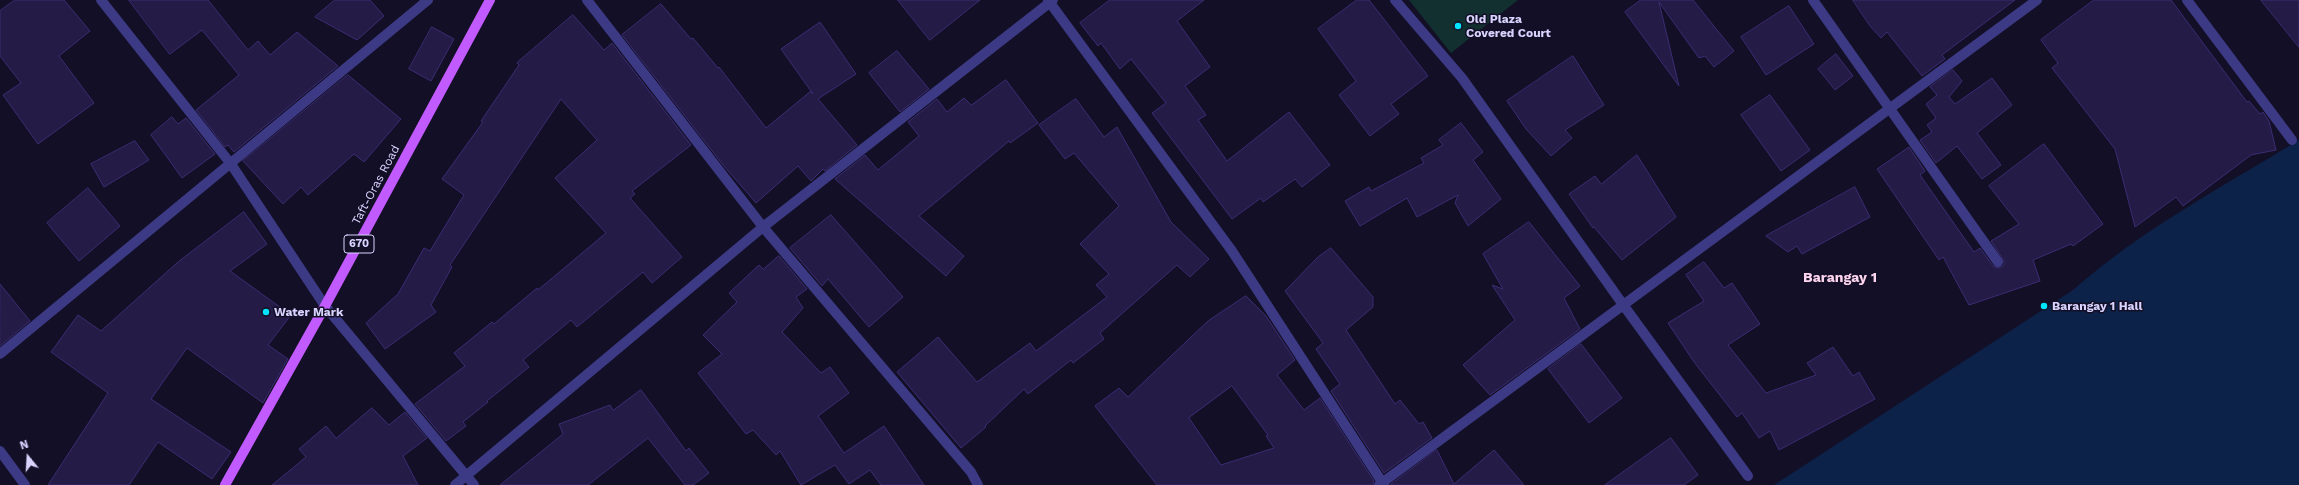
<!DOCTYPE html>
<style>
body{margin:0}
#map{position:relative;width:2299px;height:485px;overflow:hidden;background:#130f26;font-family:"Work Sans",sans-serif}
canvas{display:block}
.north{position:absolute;left:8px;top:437px;width:40px;height:40px;-webkit-text-stroke:3px #130f26;paint-order:stroke;rotate:342deg;font-size:11px;font-weight:700;line-height:16px;text-align:center;color:#d9d4ff}
.north::after{content:'';display:block;margin:auto;width:14px;height:18px;background:#d9d4ff;clip-path:polygon(50% 0,100% 100%,50% 72%,0 100%)}
</style>
<div id="map">
<canvas width="2299" height="485"></canvas>
<div class="north">N</div>
</div>
<script>
const context = document.querySelector('canvas').getContext('2d');
context.lineJoin = 'round';
function paint(path, color) { context.fillStyle = color; context.fill(path, 'evenodd'); }
function trace(path, color, width, dash) { context.strokeStyle = color; context.lineWidth = width; context.lineCap = dash ? 'butt' : 'round'; context.setLineDash(dash || []); context.stroke(path); }
function label(font, color, halo, rows, align = 'center') {
  context.font = font + ' "Work Sans",sans-serif'; context.lineWidth = 3; context.setLineDash([]); context.textBaseline = 'middle'; context.strokeStyle = halo; context.fillStyle = color; for (const [text, x, y, turn = 0] of rows) {
    context.save(); context.translate(x, y); context.rotate((+turn || 0) * Math.PI / 180); context.textAlign = isNaN(turn) ? turn : align; if (halo) context.strokeText(text, 0, 0); context.fillText(text, 0, 0); context.restore();
  }
}
paint(new Path2D(`
 M1409 0H1518L1451 53Z`), '#12302f');
paint(new Path2D(`
 M2299 140V485H1774L2073 290C2141 230 2222 187 2299 140Z`), '#0c2248');
const building = new Path2D(`
 M15 0H64L90 31 59 56 94 103 38 144 3 95 21 83 0 56V11Z
 M129 0H208L248 50 258 41 270 55 297 32 338 66 234 152 228 145 225 147 196 110 239 75 202 30 170 54Z
 M335 0H370L384 16 357 40 315 17Z
 M898 0H980L930 40Z
 M1110 0H1204L1177 21 1210 67 1185 86 1206 115 1198 120 1227 161 1289 112 1330 165 1302 187 1295 179 1263 202 1261 198 1232 219 1152 113 1166 103 1131 59 1120 69 1101 43 1098 46 1080 23Z
 M1357 0H1369L1428 76 1391 104 1399 114 1370 136 1339 95 1356 81 1318 29Z
 M1641 0H1693L1734 51 1714 67 1705 56 1699 58 1659 2 1679 86 1625 12Z
 M1853 0H2015L1942 55 1945 59 1922 76 1887 32 1881 38 1870 26Z
 M2094 0H2171L2247 102 2249 101 2260 114 2263 112 2269 121 2276 150 2251 155 2183 206 2176 197 2135 227 2115 149 2052 68 2058 63 2041 40Z
 M2261 0H2299V47Z
 M661 4 691 39 693 38 718 68 719 67 766 128 811 91 813 94 781 49 820 22 856 74 818 99 857 145 825 171 823 169 811 181 798 166 756 203 723 165 622 35Z
 M1789 6 1814 44 1766 75 1741 37Z
 M573 15 604 50 612 43 691 145 632 191 635 194 630 198 682 257 652 283 643 272 577 327 571 320 523 360 529 367 487 401 488 402 463 422 466 426 446 441 415 404 465 366 454 353 492 322 494 324 537 288 538 290 606 233 555 178 597 140 561 99 450 265 452 267 431 305 436 312 385 349 366 323 398 294 424 248 430 251 464 195 442 179 483 122 481 121 519 65 517 63Z
 M432 27 454 39 431 81 409 69Z
 M897 51 929 89 900 112 869 73Z
 M1836 54 1853 76 1835 90 1818 69Z
 M1573 56 1604 105 1565 130 1572 138 1551 156 1526 129 1507 101Z
 M1953 70 1962 81 1949 97 1955 104 1992 78 2012 105 1977 133 2001 165 1982 179 1957 146 1936 163 1920 140 1932 132 1927 125 1936 118 1926 104 1937 95 1930 87Z
 M348 75 401 119 364 162 354 154 308 195 301 187 283 204 243 161Z
 M1006 80 1038 123 1010 143 1009 141 919 216 964 256 946 276 835 179 865 155 878 170 919 136 908 122 937 99 947 112 964 98 971 105Z
 M1770 95 1810 150 1781 171 1741 115Z
 M1076 99 1104 137 1117 127 1171 222 1209 259 1190 277 1177 265 1100 333 1104 339 1073 363 1071 360 1028 394 1024 389 985 426 986 427 961 448 897 372 938 337 977 382 1030 343 1036 351 1107 297 1096 285 1109 274 1080 244 1119 206 1074 153 1065 159 1039 125Z
 M172 117 178 124 186 118 215 154 182 178 151 135Z
 M1461 123 1483 152 1473 160 1501 199 1468 226 1455 203 1458 195 1417 217 1407 198 1360 226 1345 201 1369 187 1371 191 1424 163 1421 158 1443 145 1439 140Z
 M135 141 149 160 104 187 91 164Z
 M2044 144 2103 224 2073 246 2071 244 2033 260 2040 281 1969 305 1943 257 1939 260 1877 169 1909 147 1925 171 1920 175 1974 252 1980 248 1993 266 1999 268 2004 265V261L1991 241 2019 224 1989 186Z
 M1637 155 1676 217 1622 260 1594 227 1593 228 1569 194 1595 176 1601 184Z
 M1855 187 1870 217 1802 254 1797 246 1788 252 1766 236Z
 M88 188 120 226 79 261 47 223Z
 M244 212 267 244 230 271 291 315 268 345 288 359 263 403 187 348 151 399 231 452 212 479 158 442 129 485H48L108 393 51 352 78 315 101 331 178 262Z
 M831 215 903 297 869 327 828 279 822 286 790 248Z
 M1529 222 1580 286 1564 298 1580 329 1490 395 1463 365 1515 320 1492 285 1503 289 1483 254Z
 M1331 248 1373 297V307L1346 330 1395 404 1400 400 1419 424 1423 422 1432 438 1384 473 1331 391 1340 384 1316 349 1323 343 1285 291 1318 257Z
 M779 256 807 289 796 297 803 308 782 332 821 373 830 367 849 393 818 416 844 453 884 426 924 485H881L870 470 849 484 835 465 801 485 780 451 776 455 753 430 746 434 698 373 722 354 703 335 737 302 729 293 759 265 763 269Z
 M1704 262 1724 288 1732 283 1760 324 1728 345 1766 393 1816 375 1807 363 1833 347 1853 376 1859 372 1875 399 1779 450 1770 431 1759 438 1742 413 1737 417 1694 362 1668 323 1704 301 1686 275Z
 M0 284 30 321 0 346Z
 M1246 296 1266 316 1295 360 1277 375 1304 410 1320 398 1374 481 1373 485H1157L1095 406 1119 388 1128 397 1208 321ZM1232 386 1268 435 1266 436 1274 448 1221 465 1189 418Z
 M1581 344 1622 398 1589 423 1548 369Z
 M641 390 686 451 689 448 709 473 693 485H685L648 438 588 485H500L563 434 559 424 610 405 613 410Z
 M372 408 389 425 405 412 427 438 403 456 418 485H272L306 457 299 449 326 426 336 438Z
 M1671 438 1698 475 1684 485H1605Z
 M1437 450 1454 484 1494 450 1524 485H1390Z`);
paint(building, '#241b47');
trace(building, '#3b2d73', 1);
trace(new Path2D(`
 M101 0 231 164 325 306 474 485
 M587 0 763 227 971 472 978 485
 M1048 0 1232 251 1384 485
 M1395 0 1462 78 1624 306 1748 476
 M1813 0 1998 262
 M2187 0 2292 140
 M0 354 428 0
 M0 451 25 485
 M455 485 763 227 1053 0
 M1379 485 2037 0`), '#3d3a85', 10);
trace(new Path2D(`
 M225 485 325 306 490 0`), '#c25bff', 10);
for (const [x, y, r, color] of [
 [1458,26,4,"#00e5ff"],
 [2044,306,4,"#00e5ff"],
 [266,312,4,"#00e5ff"]
]) { const dot = new Path2D(); dot.arc(x, y, r, 0, 2 * Math.PI); context.fillStyle = color; context.fill(dot); trace(dot, '#130f26', 1.5); }
for (const [x, y, w] of [
 [359,244,30]
]) { const box = new Path2D(); box.roundRect(x - w / 2, y - 9, w, 18, 3); context.fillStyle = '#130f26'; context.fill(box); trace(box, '#d9d4ff', 1); }
label('bold 11px', '#d9d4ff', null, [
 ["670",359,244]
]);
label('bold 12px', '#d9d4ff', '#130f26', [
 ["Old Plaza",1466,19],
 ["Covered Court",1466,33],
 ["Barangay 1 Hall",2052,306],
 ["Water Mark",274,312]
], 'left');
label('12px', '#d9d4ff', '#130f26', [
 ["Taft-Oras Road",376,185,-62]
]);
label('bold 14px', '#ffd6f0', '#130f26', [
 ["Barangay 1",1840,278]
]);
</script>
